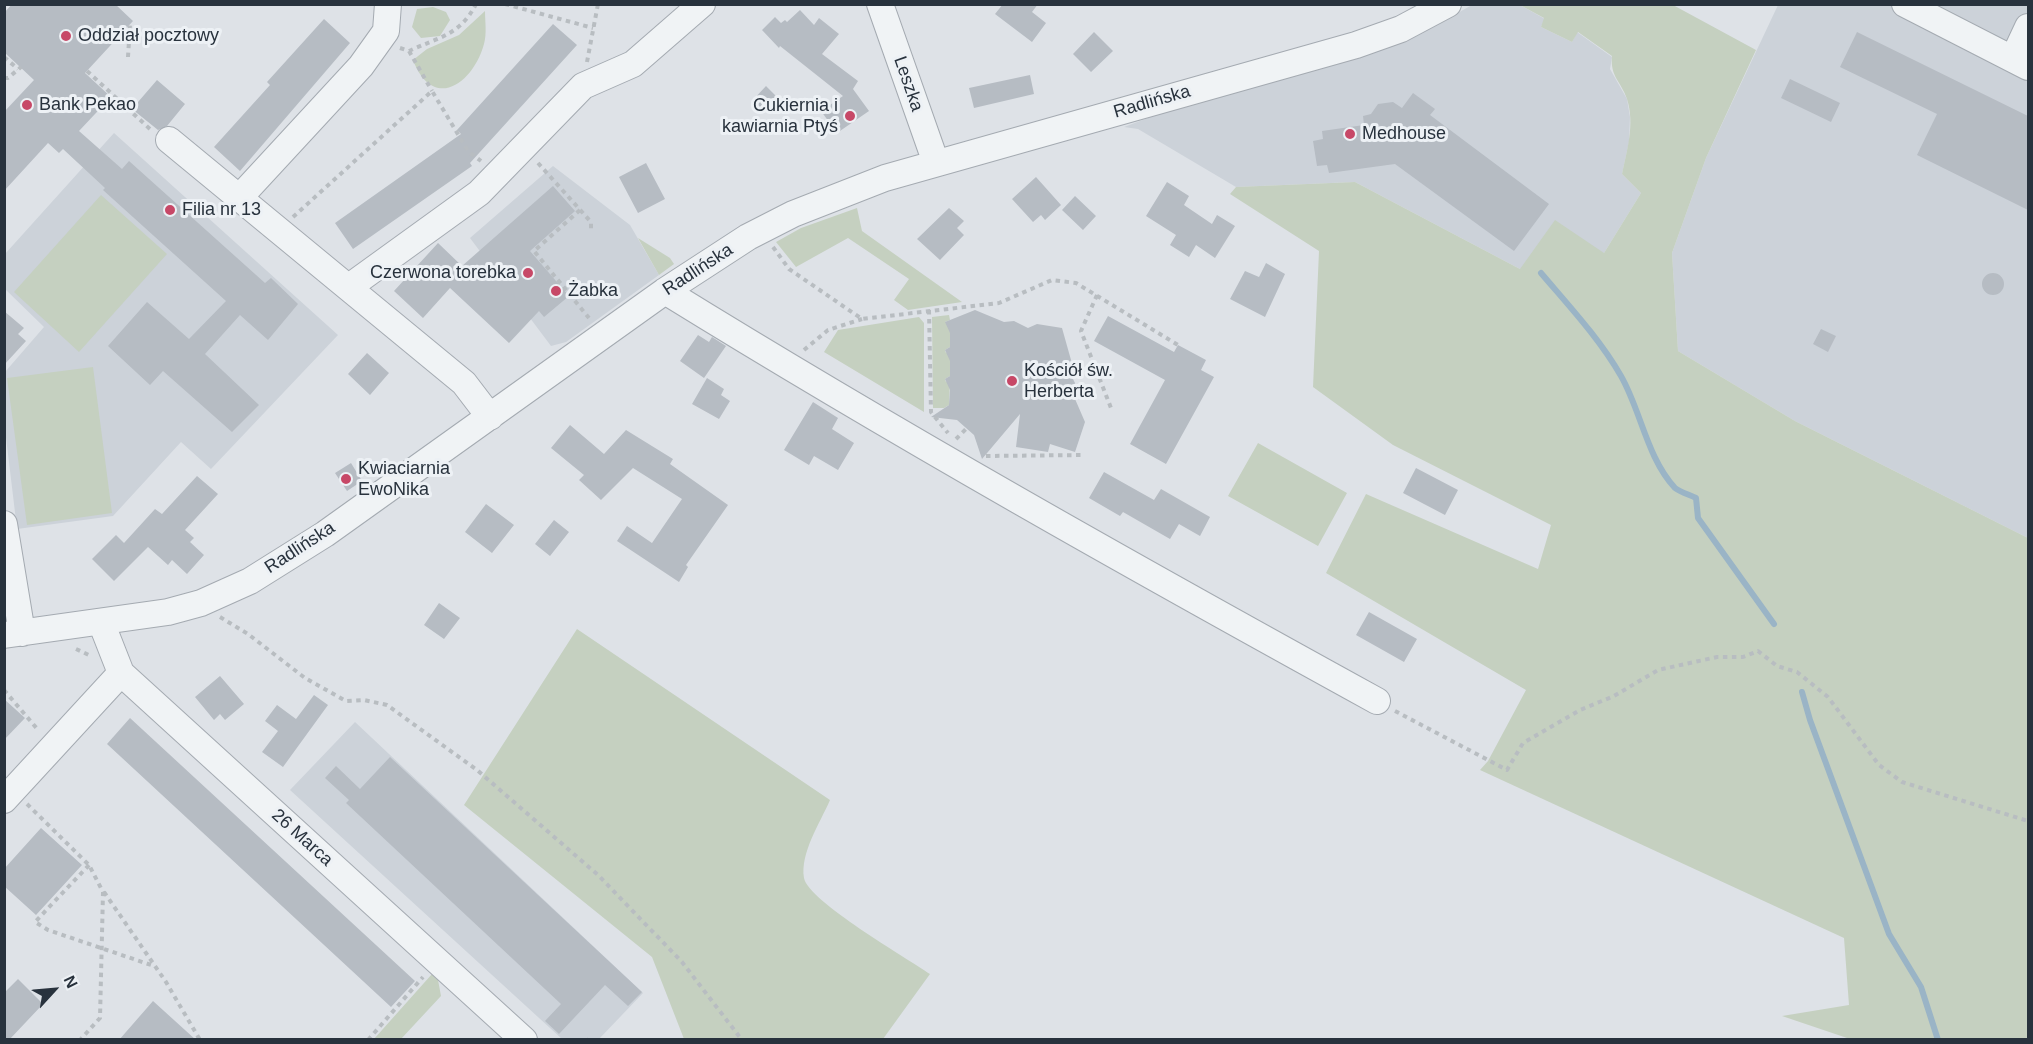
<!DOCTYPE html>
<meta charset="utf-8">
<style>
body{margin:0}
#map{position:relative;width:2033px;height:1044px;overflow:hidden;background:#dee2e7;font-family:Helvetica,sans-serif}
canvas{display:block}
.frame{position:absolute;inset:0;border:6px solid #28323d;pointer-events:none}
.north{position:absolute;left:24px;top:960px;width:60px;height:60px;-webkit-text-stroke:4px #edf1f5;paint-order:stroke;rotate:64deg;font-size:16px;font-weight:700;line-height:24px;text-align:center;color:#28323d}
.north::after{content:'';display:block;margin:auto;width:21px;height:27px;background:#28323d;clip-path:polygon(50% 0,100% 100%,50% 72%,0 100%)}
</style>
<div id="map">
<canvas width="2033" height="1044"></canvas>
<div class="frame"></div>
<div class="north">N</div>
</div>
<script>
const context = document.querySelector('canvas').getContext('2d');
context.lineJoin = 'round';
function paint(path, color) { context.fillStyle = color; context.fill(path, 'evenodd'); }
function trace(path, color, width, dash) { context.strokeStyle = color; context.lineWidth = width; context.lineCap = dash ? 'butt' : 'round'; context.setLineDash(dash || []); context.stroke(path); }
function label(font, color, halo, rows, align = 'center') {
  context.font = font + ' Helvetica,sans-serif'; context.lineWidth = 6; context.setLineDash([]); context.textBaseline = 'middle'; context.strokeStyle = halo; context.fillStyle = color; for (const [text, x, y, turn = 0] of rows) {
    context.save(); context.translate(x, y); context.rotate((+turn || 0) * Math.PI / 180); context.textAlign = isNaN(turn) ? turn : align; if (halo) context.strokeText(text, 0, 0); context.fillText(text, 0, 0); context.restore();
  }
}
paint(new Path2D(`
 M1472 5H1520L1545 19 1541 27 1572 42 1577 32 1612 57 1610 69 1627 99 1630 117 1629 142 1622 174 1641 193 1604 253 1520 269 1355 182 1236 187 1138 129 1124 127 1196 100 1436 25Z
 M1778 5H2028V538L1795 421 1678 351 1672 253 1706 158Z
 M114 133 338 335 211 469 181 442 113 516 17 529 5 429V372L44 327 5 289V254Z
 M553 166 630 225 659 275 566 342 551 346 470 238Z
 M355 722 643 993 599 1039H562L290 790Z`), '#ccd2d9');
paint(new Path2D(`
 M1520 5H1673L1756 50 1706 158 1672 253 1678 351 1795 421 2028 538V1039H1850L1782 1016 1849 1005 1844 938 1480 770 1488 761 1526 690 1326 573 1366 494 1538 569 1551 525 1393 445 1313 387 1319 251 1230 194 1236 187 1355 182 1520 269 1555 220 1604 253 1641 193 1622 174C1627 150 1635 124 1627 99 1621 81 1610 77 1612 56L1578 32 1572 42 1541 27 1544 18Z
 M433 7 446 12 450 20 440 36 421 38 412 27 417 9Z
 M485 11C485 21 487 34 484 44 473 84 433 112 413 60L427 49 459 35Z
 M101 195 167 254 79 352 14 292Z
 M857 208 862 231 962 302 908 310 894 300 909 279 848 238 796 267 776 242 801 228Z
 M638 238 670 258 674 264 659 275Z
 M949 315 950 320 945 322 950 323V347L945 350 946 353 950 352V376L945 379 946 382 950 380 949 405 944 408H933L932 317Z
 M919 317 924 323V412L824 352 838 330Z
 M93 367 112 513 27 525 7 378Z
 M1258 443 1347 493 1318 546 1228 496Z
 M577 629 830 800C820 823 800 853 804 878 808 901 907 958 930 974L883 1039H684L652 957 464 805Z
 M432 974 438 980 441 996 401 1039H374Z`), '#c5d0c0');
trace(new Path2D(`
 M1541 273C1569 306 1599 338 1621 376 1641 411 1647 458 1675 488 1680 492 1690 495 1696 498L1698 518 1774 624
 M1802 692 1810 720 1889 934 1921 987 1938 1040`), '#9ab4c6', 6);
paint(new Path2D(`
 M12 4H115L133 21 85 73 111 97 79 131 122 169 129 161 265 283 271 278 298 304 268 340 240 315 205 354 259 405 232 432 163 371 150 385 108 346 147 302 189 339 226 301 103 190 105 188 63 149 59 153 48 143 4 191V112L34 80 4 52V13Z
 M1003 4H1038L1032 12 1046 23 1032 42 995 14Z
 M800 10 814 25 819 18 839 34 822 54 858 81 853 89 869 111 837 133 821 111 843 96 780 46 779 48 762 30 775 17 781 23 785 20 787 22Z
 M324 19 350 43 240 171 214 147 270 85 267 82Z
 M553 24 577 45 470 163 472 166 353 249 335 223 461 134 457 130Z
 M1094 32 1113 51 1091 72 1073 54Z
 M1857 32 2028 116V210L1917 155 1937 114 1840 67Z
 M1030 75 1034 94 974 108 969 88Z
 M1790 79 1840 103 1831 122 1781 98Z
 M157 80 185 104 167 126 158 130 132 109Z
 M766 86 777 97 763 112 752 101Z
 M1413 93 1435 109 1430 115 1549 204 1514 251 1395 164 1329 173 1327 165 1317 166 1313 141 1323 139 1322 131 1364 125 1363 116 1371 114 1378 104 1393 102 1402 108Z
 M646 163 665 199 638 213 619 177Z
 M1036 177 1061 205 1045 220 1041 215 1033 222 1012 199Z
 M1167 182 1189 196 1184 205 1212 224 1217 215 1235 226 1215 258 1196 245 1189 257 1170 245 1176 235 1146 216Z
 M553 186 575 211 530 251 569 296 544 317 539 311 509 343 450 288 423 318 394 291 438 243 462 266Z
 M1075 196 1096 216 1083 230 1062 210Z
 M949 208 964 221 957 228 964 235 940 260 917 239Z
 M1266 263 1285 274 1265 317 1230 299 1245 271 1259 277Z
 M1982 284a11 11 0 1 1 22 0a11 11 0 1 1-22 0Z
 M975 310 1004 322 1014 321 1028 328 1037 324 1062 328 1071 360 1067 367 1075 383 1072 392 1085 422 1075 452 1050 444 1048 452 1016 447 1020 414 982 459 974 435 957 420 931 417 949 405 950 390 945 379 950 376V361L945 350 950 347V333L945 322Z
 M4 311 24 328 18 334 26 341 4 365Z
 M1108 316 1174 352 1178 345 1206 360 1201 370 1214 377 1166 464 1130 444 1165 380 1094 341Z
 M1821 329 1836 336 1828 352 1813 344Z
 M698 335 709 342 712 337 726 346 704 378 680 361Z
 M367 353 389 373 370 395 348 374Z
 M707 378 724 389 721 395 730 401 719 419 692 404Z
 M813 402 838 418 832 429 854 443 838 470 814 456 809 465 784 450Z
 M570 425 604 454 626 430 673 459 670 464 728 505 686 565 688 567 679 582 617 541 627 526 652 543 682 499 633 468 601 500 579 480 584 475 551 448Z
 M351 463 362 481 347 491 335 473Z
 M1416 468 1458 490 1445 515 1403 493Z
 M1104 472 1154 500 1161 489 1210 517 1200 536 1179 524 1170 539 1123 512 1120 516 1089 498Z
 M197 476 218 494 185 530 194 538 190 542 204 555 187 574 172 560 168 565 148 547 114 581 92 559 116 535 124 543 155 509 162 514Z
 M486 504 514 525 492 553 465 532Z
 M554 520 569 532 550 556 535 544Z
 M439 603 460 618 444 639 424 625Z
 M1369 612 1417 639 1404 662 1356 635Z
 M220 676 244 704 225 720 220 714 214 720 195 697Z
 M314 695 328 705 283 767 262 752 278 731 265 721 277 705 296 719Z
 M4 699 25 718 4 740Z
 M130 718 415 981 391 1007 107 744Z
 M390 757 642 992 628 1006 605 985 559 1034 545 1021 561 1004 346 803 349 800 325 778 336 766 360 789Z
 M41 828 82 865 36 915 4 886V869Z
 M18 979 43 1004 9 1040H4V993Z
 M153 1001 196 1040H119Z`), '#b6bcc3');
const minor = new Path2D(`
 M880 4 936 163
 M1905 4 2028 67
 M2013 59 2028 27
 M169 140 464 383 490 417
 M239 198 361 66 386 31 388 4
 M349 287 479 193 583 86 633 64 702 4
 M665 291C898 435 1137 569 1377 701
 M4 524 22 633
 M101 622 121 673 524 1040
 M4 635 168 612 201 603 250 581 325 534 665 291 748 237 793 214 885 178 1356 45 1401 29 1448 4
 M4 800 121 673`);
trace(minor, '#a4aab1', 28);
trace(new Path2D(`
 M505 4 593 28
 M400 48 409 51C436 38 460 36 476 4
 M409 51 432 91
 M4 57 18 69
 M128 57 130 24
 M587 62 598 4
 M87 71 150 129
 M4 78H8L21 67
 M538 163 591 222V229
 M580 210 534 251 589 318
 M293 217 432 91 468 151 481 161
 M773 247 789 269 862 319 999 303 1052 280 1076 283 1178 345
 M1097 295 1081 331 1111 408
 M929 310 931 412 948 433
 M804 350 828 330 862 319
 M956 439 966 429
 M986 456 1084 455
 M220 617 248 634 305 678 346 701 364 700 387 705 477 770 598 875 682 962 742 1040
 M76 649 91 656
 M4 690 39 731
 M1395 711 1507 770 1523 743 1580 710 1614 696 1658 670 1717 657H1743L1758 651 1777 666 1797 672 1828 697 1879 765 1902 782 2028 821
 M27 804 89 865 103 892 100 1018 80 1040
 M89 865 35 922 48 930 154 966
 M104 892 166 982 200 1040
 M586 1039 587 1040
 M368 1040 423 977`), '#b8bdc1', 4, [4.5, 4.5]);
trace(minor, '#f0f3f5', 26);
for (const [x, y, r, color] of [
 [66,36,6,"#c74867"],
 [27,105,6,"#c74867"],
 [850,116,6,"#c74867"],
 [1350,134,6,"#c74867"],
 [170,210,6,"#c74867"],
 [528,273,6,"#c74867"],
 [556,291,6,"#c74867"],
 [1012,381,6,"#c74867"],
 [346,479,6,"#c74867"]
]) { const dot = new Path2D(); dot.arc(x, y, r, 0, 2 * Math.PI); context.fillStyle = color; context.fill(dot); trace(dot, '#edf1f5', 2); }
label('18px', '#28323d', '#edf1f5', [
 ["Oddział pocztowy",78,36],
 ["Bank Pekao",39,105],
 ["Cukiernia i",838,106,"right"],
 ["kawiarnia Ptyś",838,127,"right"],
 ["Medhouse",1362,134],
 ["Filia nr 13",182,210],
 ["Czerwona torebka",516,273,"right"],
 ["Żabka",568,291],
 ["Kościół św.",1024,371],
 ["Herberta",1024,392],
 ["Kwiaciarnia",358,469],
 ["EwoNika",358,490]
], 'left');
label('18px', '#28323d', '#edf1f5', [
 ["Leszka",908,84,71],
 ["Radlińska",1152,102,-16],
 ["Radlińska",698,270,-33],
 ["Radlińska",300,548,-33],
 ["26 Marca",302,838,42]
]);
</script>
